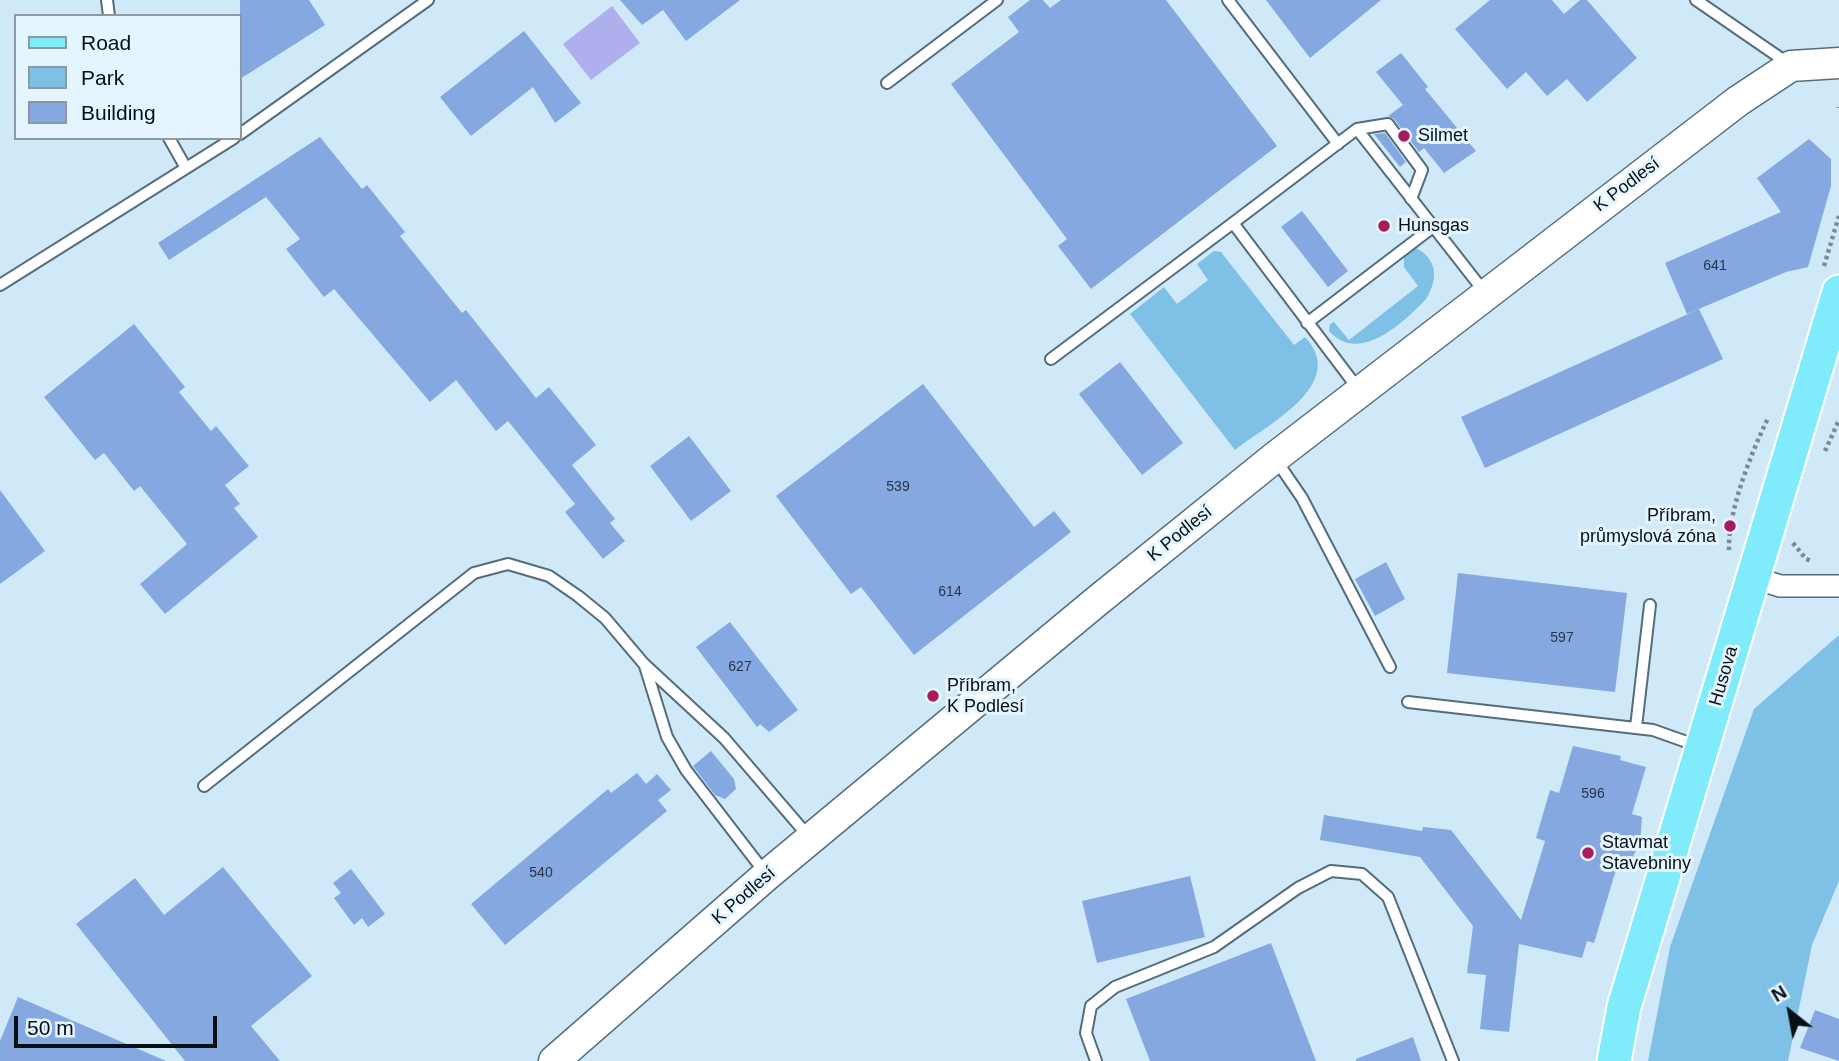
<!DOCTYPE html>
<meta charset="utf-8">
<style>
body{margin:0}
#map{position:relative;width:1839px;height:1061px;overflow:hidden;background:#cfe9f9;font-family:Helvetica,sans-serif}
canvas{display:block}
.legend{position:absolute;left:14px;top:14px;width:228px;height:126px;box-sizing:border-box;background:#e5f5ff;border:2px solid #8c99a1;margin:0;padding:9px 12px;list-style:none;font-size:21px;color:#071015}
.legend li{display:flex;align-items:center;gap:14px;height:35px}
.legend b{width:35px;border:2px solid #8c99a1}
.north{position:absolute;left:1755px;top:977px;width:70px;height:70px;-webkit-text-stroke:5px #e5f5ff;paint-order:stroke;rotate:329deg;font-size:19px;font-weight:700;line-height:28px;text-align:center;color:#071015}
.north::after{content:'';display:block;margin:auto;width:24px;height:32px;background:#071015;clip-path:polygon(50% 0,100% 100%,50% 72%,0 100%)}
.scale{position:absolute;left:14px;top:1016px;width:203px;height:32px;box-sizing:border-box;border:4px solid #071015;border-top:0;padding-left:9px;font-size:21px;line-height:24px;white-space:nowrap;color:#071015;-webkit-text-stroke:5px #e5f5ff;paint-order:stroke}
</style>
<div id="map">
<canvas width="1839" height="1061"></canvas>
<ul class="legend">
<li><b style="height:9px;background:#80ebfa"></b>Road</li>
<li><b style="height:19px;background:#7ec0e6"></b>Park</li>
<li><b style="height:19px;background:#85a8e0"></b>Building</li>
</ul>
<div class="north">N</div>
<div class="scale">50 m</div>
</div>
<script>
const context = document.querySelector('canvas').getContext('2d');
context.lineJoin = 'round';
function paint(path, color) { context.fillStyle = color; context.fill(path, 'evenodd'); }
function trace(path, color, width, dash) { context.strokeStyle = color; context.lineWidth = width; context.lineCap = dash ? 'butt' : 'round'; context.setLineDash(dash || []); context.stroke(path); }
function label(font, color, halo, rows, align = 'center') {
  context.font = font + ' Helvetica,sans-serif'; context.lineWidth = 6; context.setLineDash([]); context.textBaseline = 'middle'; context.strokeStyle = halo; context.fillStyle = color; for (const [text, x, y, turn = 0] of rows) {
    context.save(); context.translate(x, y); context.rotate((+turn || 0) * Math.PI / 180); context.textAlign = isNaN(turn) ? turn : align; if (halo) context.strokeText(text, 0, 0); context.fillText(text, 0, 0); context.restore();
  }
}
paint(new Path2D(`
 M1416 248C1438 259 1438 280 1426 299 1403 323 1359 365 1329 331L1330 324 1334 322 1349 340 1418 286 1404 267V255Z
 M1214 251 1221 252 1294 345 1305 337C1349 384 1268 424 1235 450L1130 314 1164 287 1177 304 1208 280 1197 264Z
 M1839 635V881L1812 945 1788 1061H1648L1670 947 1754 709Z`), '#7ec0e6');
paint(new Path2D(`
 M612 6 640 43 591 80 563 44Z`), '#b0afee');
paint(new Path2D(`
 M240 0H309L325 25 240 79Z
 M620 0H740L686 41 663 10 642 25Z
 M1030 0H1043L1050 8 1061 0H1166L1277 146 1091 289 1058 246 1067 239 951 84 1019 32 1008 17Z
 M1266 0H1381L1310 58Z
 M1490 0H1552L1564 14 1580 0H1587L1637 58 1587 102 1567 79 1547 96 1526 72 1507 89 1455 29Z
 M524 31 581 103 555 123 533 87 471 136 440 97Z
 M1401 53 1428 87 1425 89 1476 151 1444 173 1424 148 1419 152 1394 119 1388 116 1403 105 1376 72Z
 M1385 133 1406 162 1400 167 1374 134Z
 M320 137 362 189 367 185 405 232 400 236 462 313 466 310 536 398 549 387 596 445 572 465 615 519 610 523 625 541 603 559 565 512 575 504 508 421 496 431 456 380 430 402 334 289 324 297 286 249 300 239 266 197 169 260 158 243Z
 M1809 139 1831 159V186L1808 267 1786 272 1687 314 1665 263 1781 212 1757 178Z
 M1302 211 1348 271 1328 287 1281 227Z
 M1699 309 1723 359 1485 468 1461 417Z
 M134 324 185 387 179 392 211 431 216 426 249 466 225 485 240 504 234 508 258 537 165 614 140 584 187 544 140 486 134 491 104 453 95 460 44 397Z
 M1120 362 1183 443 1142 475 1079 394Z
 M923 384 1034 527 1054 511 1071 532 914 655 861 587 851 594 776 496Z
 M689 436 731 491 691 521 650 466Z
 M0 490 45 551 0 584Z
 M1386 562 1405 599 1375 616 1355 579Z
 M1458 573 1627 593 1615 692 1447 673Z
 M730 622 798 710 769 732 760 724 757 727 696 647Z
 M1573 746 1621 756 1620 760 1646 767 1632 814 1642 817 1640 843 1628 866 1618 863 1594 943 1587 941 1582 958 1519 944 1509 1032 1480 1029 1486 975 1467 973 1473 926 1420 857 1320 840 1324 815 1422 831 1423 827 1451 830 1521 920 1545 841 1536 838 1550 790 1559 793Z
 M711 751 734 779 736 789 725 799 715 795 693 766Z
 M637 773 646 784 657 774 671 790 658 800 667 811 505 945 471 904 608 789 611 793Z
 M223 867 312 976 251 1026 280 1061H185L76 924 135 878 164 915Z
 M351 869 385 914 368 927 362 918 354 925 334 898 341 893 333 883Z
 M1190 876 1205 937 1097 963 1082 901Z
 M1271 943 1316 1061H1150L1126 999Z
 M18 997 166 1061H0V1041Z
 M1815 1010 1839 1019V1061L1800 1048Z
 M1413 1037 1421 1061H1356V1059Z`), '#85a8e0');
const lane = new Path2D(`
 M107 0 109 16
 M1228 0 1338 144
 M1696 0 1789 64
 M887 83 997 0
 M1357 129 1388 124 1422 170 1411 199
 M240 134 428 0
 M169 138 186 168
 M0 285 234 138
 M1307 323 1433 227
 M1051 359 1233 223
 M1359 390 1233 223 1357 129 1486 294
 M1276 460 1302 498 1390 667
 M645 666 667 737 686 770 766 874
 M1408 702 1653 730 1698 746
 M1636 727 1650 605
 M204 786 474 573 508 564 549 576 578 596 605 618 644 664 724 738 809 837
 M1096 1061 1086 1033 1091 1006 1115 987 1214 947 1298 888 1331 871 1362 874 1388 897 1453 1061`);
const street = new Path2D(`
 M1752 577 1780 586H1839`);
const secondary = new Path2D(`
 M554 1061 767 875 1097 601 1274 458 1738 101 1791 66 1839 63`);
const primary = new Path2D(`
 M1614 1061 1624 1007 1839 292`);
trace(lane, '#556c7a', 14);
trace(street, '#556c7a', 24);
trace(secondary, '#556c7a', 33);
trace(primary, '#fff', 37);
trace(new Path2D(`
 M1839 107V108
 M1824 266 1839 216
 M1825 451 1839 420
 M1793 543 1806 559 1811 561
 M1729 550C1728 510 1751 454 1768 418`), '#788b96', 4.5, [3.5, 3.5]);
trace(lane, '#fff', 10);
trace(street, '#fff', 21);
trace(secondary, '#fff', 30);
trace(primary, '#80ebfa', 33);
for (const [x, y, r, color] of [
 [1404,136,7,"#a91c5b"],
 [1384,226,7,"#a91c5b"],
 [1730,526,7,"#a91c5b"],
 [933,696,7,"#a91c5b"],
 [1588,853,7,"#a91c5b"]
]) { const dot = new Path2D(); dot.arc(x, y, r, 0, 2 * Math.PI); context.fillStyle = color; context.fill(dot); trace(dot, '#e5f5ff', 2.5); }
label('14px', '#263648', null, [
 ["641",1715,266],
 ["539",898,487],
 ["614",950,592],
 ["597",1562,638],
 ["627",740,667],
 ["596",1593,794],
 ["540",541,873]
]);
label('18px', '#071015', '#e5f5ff', [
 ["Silmet",1418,136],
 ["Hunsgas",1398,226],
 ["Příbram,",1716,516,"right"],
 ["průmyslová zóna",1716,537,"right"],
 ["Příbram,",947,686],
 ["K Podlesí",947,707],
 ["Stavmat",1602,843],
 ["Stavebniny",1602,864]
], 'left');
label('18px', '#071015', '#e5f5ff', [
 ["K Podlesí",1627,185,-37],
 ["K Podlesí",1180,534,-39],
 ["Husova",1724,676,-74],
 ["K Podlesí",744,896,-41]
]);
</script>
